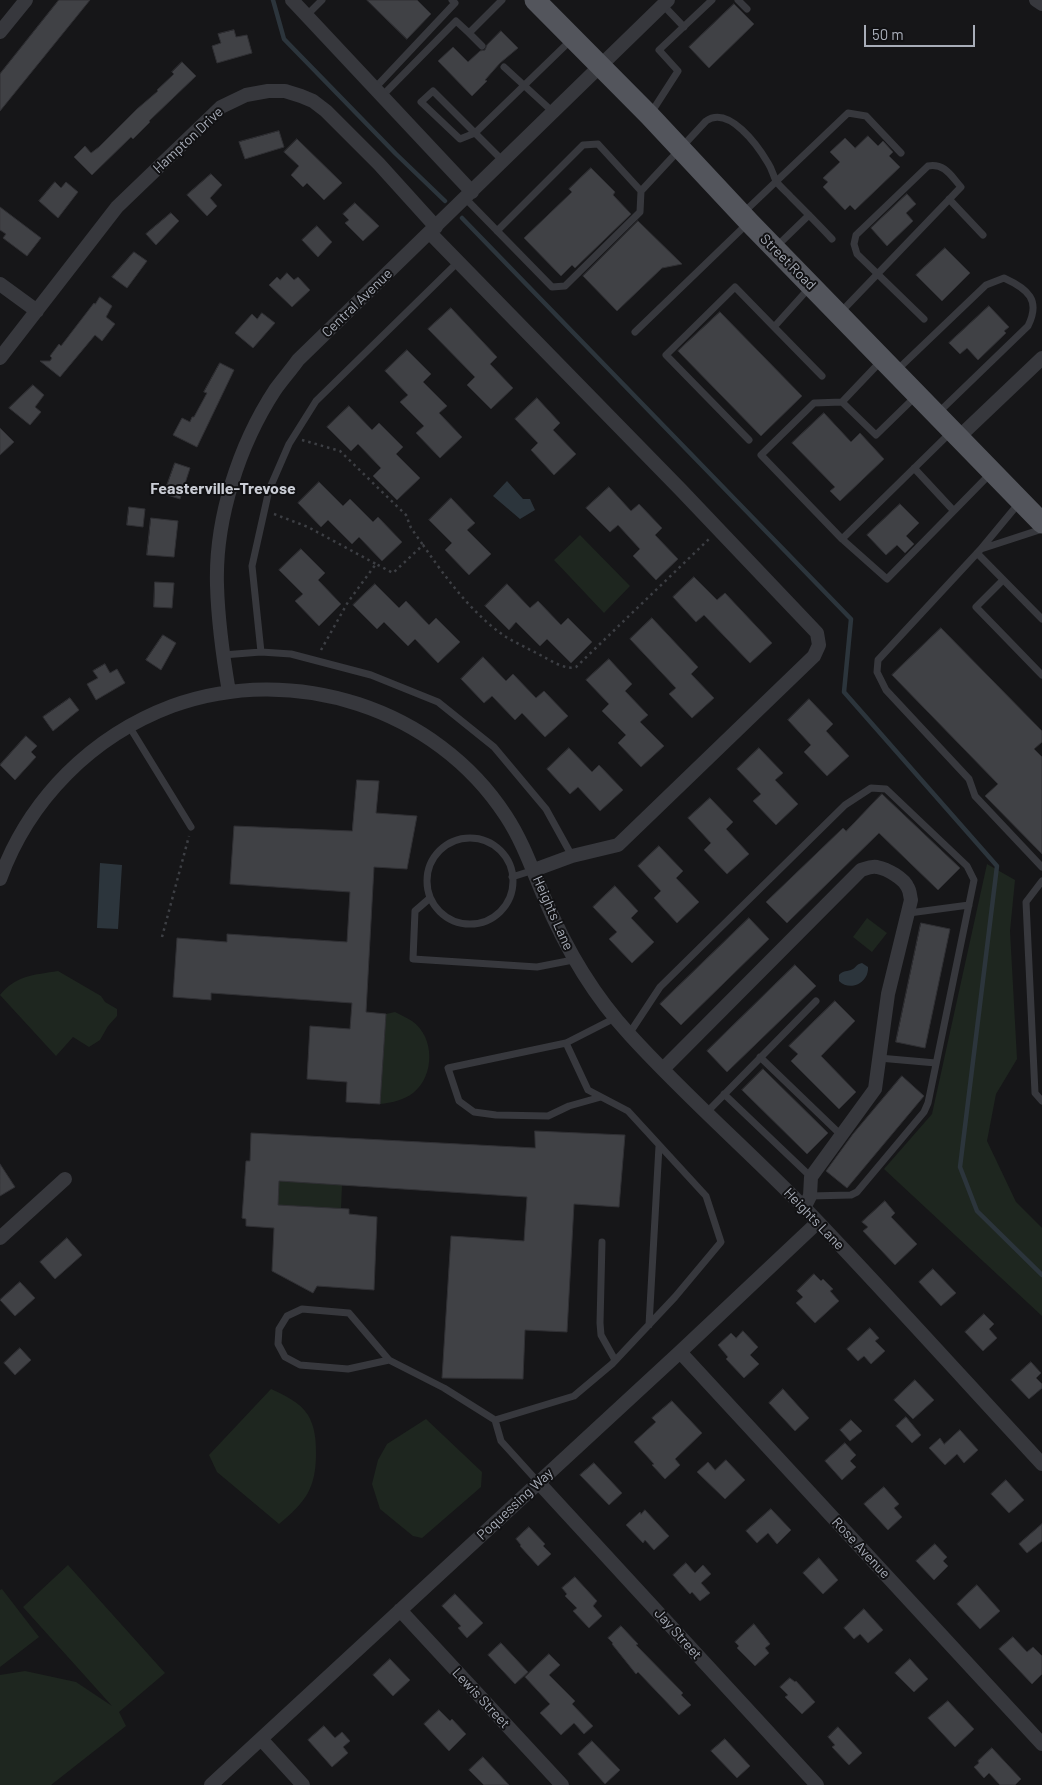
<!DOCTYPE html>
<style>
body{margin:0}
#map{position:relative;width:1042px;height:1785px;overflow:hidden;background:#161618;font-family:Barlow,sans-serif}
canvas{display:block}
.scale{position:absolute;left:864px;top:25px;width:111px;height:22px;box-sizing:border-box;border:2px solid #a8adb8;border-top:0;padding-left:6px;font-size:15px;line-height:18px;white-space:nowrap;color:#a8adb8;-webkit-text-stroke:4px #111113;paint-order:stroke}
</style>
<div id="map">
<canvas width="1042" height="1785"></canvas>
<div class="scale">50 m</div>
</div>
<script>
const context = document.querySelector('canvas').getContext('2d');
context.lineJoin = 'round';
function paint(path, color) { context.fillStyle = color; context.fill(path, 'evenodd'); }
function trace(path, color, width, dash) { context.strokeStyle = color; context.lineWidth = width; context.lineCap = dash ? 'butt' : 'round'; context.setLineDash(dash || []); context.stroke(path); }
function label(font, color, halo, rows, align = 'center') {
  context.font = font + ' Barlow,sans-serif'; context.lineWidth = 4; context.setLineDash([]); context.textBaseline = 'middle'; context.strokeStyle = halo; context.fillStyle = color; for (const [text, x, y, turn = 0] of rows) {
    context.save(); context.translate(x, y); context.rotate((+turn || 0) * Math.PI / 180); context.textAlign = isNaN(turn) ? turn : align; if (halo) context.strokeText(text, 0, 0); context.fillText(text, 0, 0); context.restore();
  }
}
paint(new Path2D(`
 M580 535 630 586 604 613 554 560Z
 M987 864 1015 880 1010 931 1017 1059 996 1094 987 1141 1016 1202 1042 1228V1316L884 1169 932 1114Z
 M867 918 887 933 872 952 853 937Z
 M58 971 101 996 105 1002 117 1009V1016L108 1026 100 1040 89 1047 73 1037 56 1056 0 995C16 975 34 975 58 971Z
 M395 1012C401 1015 407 1018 412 1021 435 1037 435 1076 413 1093 404 1100 391 1103 380 1104L386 1014Z
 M279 1181 342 1185 341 1209 278 1205Z
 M271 1389C284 1395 300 1402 308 1415 315 1427 316 1440 316 1453 316 1488 306 1502 279 1524L217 1472 209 1455Z
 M426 1419 482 1472 481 1487 422 1538 413 1536 380 1509 372 1484 378 1460 387 1444Z
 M68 1565 165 1673 119 1712 126 1726 51 1785H0V1675L25 1671 76 1682 112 1706 23 1607Z
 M2 1589 39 1637 0 1667V1590Z`), '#1e261f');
paint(new Path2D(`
 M507 481 523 499H530L535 510 520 519 493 496Z
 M100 863 122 865 118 929 97 928Z
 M862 963 868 967C869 983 850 992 839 981V975C843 970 847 972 853 969 857 966 857 964 862 963Z`), '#2c353c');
trace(new Path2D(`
 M273 0 284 39 396 154 445 201
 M462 218 851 619 844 692 997 866 960 1167 977 1211 1042 1275`), '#2c353c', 4.5);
const building = new Path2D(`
 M59 0H90L0 111V74Z
 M367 0H417L431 14 407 39Z
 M734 4 754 24 709 68 689 47Z
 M234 30 236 37 247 35 252 53 217 63 212 46 221 43 218 34Z
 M501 31 518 48 500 63 485 80 487 81 472 96 438 61 453 47 468 62 480 51 485 50 487 45Z
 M182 62 196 76 149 121 150 122 133 139 131 137 92 175 74 157 85 146 91 153 99 147 137 109 158 91 157 90 174 74 172 72Z
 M279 131 284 147 245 159 239 142Z
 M868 136 878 146 883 141 893 152 889 156 900 167 855 210 850 205 845 210 823 187 828 182 823 178 840 162 830 152 845 138 855 148Z
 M297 139 342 183 324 200 307 183 303 187 291 175 299 166 284 152Z
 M591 168 615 192 613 195 631 214 575 268 572 265 561 276 524 238 572 192 569 189Z
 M211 174 222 185 210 198 217 206 207 216 187 195Z
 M55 182 61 188 66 182 78 192 58 218 39 201Z
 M907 194 916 204 906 213 913 221 887 246 871 228Z
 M355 203 379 226 363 241 345 223 349 220 343 214Z
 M0 207 41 238 27 256 3 238 6 234 0 230Z
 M171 213 179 221 156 245 146 234Z
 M638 221 682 264 662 268 617 311 583 276Z
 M317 226 332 242 318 257 302 240Z
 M945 248 970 273 942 301 916 275Z
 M134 252 147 261 127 288 112 277Z
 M287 273 294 280 298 277 310 290 292 307 269 285 277 277 280 280Z
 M100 297 112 306 106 317 115 324 102 341 95 335 60 377 40 361H50L52 358 50 356 59 344 61 346 94 303 95 304Z
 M989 306 1009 327 1004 331 1006 333 978 360 967 348 960 354 949 343Z
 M451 308 497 357 490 364 513 388 491 409 467 385 475 377 428 329Z
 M720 312 802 396 761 436 678 351Z
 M262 313 275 323 253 348 235 333 252 314 257 319Z
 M407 350 431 374 423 382 447 406 439 413 462 437 440 458 416 433 424 426 400 402 408 395 385 371Z
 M220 363 234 370 197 447 173 435 182 418 190 422 192 417H194L207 393 204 392Z
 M33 385 44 395 35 407 41 412 30 425 9 408Z
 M537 398 560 423 553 430 576 454 554 475 531 450 538 443 515 419Z
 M349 406 372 430 379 423 403 447 396 454 420 478 397 500 373 476 381 468 358 444 351 451 327 427Z
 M824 413 851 442 860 433 884 459 840 501 830 491 835 487 792 443Z
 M0 428 14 442 0 455Z
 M175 463 190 468 180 499 164 494Z
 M319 482 343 506 350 499 373 522 378 517 402 542 382 561 359 537 352 544 328 520 321 527 298 503Z
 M609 487 631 511 639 504 662 528 655 535 678 559 656 580 633 556 640 549 618 525 610 532 586 508Z
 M451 498 475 523 467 530 491 554 469 575 445 550 452 543 429 520Z
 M900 504 919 523 906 536 914 544 905 553 897 545 886 555 867 535Z
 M129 507 145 509 143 527 127 525Z
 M151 518 178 521 174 557 147 555Z
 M301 549 325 573 318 580 341 604 319 626 295 601 303 594 279 570Z
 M694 577 717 600 725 593 772 643 750 663 704 615 696 622 673 597Z
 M155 582 174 583 172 608 154 607Z
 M375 584 399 608 406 601 429 625 436 618 460 642 438 663 415 639 408 646 384 622 377 629 353 605Z
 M507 584 530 608 538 601 561 625 568 618 592 642 571 663 547 639 540 646 516 622 509 630 485 606Z
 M652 618 698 667 691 674 714 698 692 718 669 694 676 688 630 639Z
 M941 628 1042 731V742L1034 749 1042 757V854L985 796 998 784 892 675Z
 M163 635 176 643 161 670 146 660Z
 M483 657 506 681 513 674 536 698 544 691 568 716 545 737 522 713 515 720 492 696 484 703 461 679Z
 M609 659 632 684 625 691 648 715 640 722 664 746 641 767 618 743 626 735 602 711 609 704 586 680Z
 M105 664 110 673 117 669 125 683 96 700 87 684 98 678 93 671Z
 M70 698 79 710 53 731 43 717Z
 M809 699 833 724 826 731 849 756 827 776 804 752 811 745 788 720Z
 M26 736 37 746 31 752 36 757 15 780 0 765Z
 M569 748 592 772 599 765 623 790 600 811 578 787 570 794 547 769Z
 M759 748 783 773 775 780 798 804 776 825 753 801 761 794 737 769Z
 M357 780 379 781 376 813 417 816 407 869 374 867 366 1012 386 1014 380 1104 346 1102 347 1082 307 1079 310 1026 350 1029 352 1003 211 993V1000L173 997 177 938 227 942V934L347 942 350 892 230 884 234 826 352 831Z
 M882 794 960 868 938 890 879 833 787 923 766 902 843 828 846 831Z
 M710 798 733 822 726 829 749 854 727 874 704 850 711 843 688 818Z
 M659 846 683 871 676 878 699 902 677 923 654 898 661 891 638 866Z
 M615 886 638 911 631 918 654 942 632 963 609 939 617 932 593 907Z
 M749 918 769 939 681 1025 660 1004Z
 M921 923 950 929 925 1048 896 1042Z
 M795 965 816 986 727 1072 707 1051Z
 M835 1001 855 1021 821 1056 856 1092 839 1109 791 1061 798 1054 789 1046Z
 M763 1069 828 1133 807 1154 742 1090Z
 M902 1076 924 1096 847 1188 826 1171 853 1134Z
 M535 1131 625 1135 619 1207 574 1204 567 1332 525 1330 523 1379 442 1378 451 1236 524 1241 527 1197 279 1181 278 1205 349 1209V1214L377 1217 374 1290 317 1286 313 1293 272 1271 274 1228 246 1226V1219L242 1218 246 1161H250L251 1133 535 1148Z
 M0 1164 15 1187 0 1196Z
 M885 1201 895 1213 891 1217 917 1244 895 1265 863 1231 868 1227 862 1222Z
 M67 1238 82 1255 55 1279 40 1262Z
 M933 1269 956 1293 941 1306 919 1282Z
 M814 1274 821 1281 823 1279 833 1289 830 1291 839 1301 815 1323 796 1303 803 1297 797 1291Z
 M20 1282 35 1298 15 1316 0 1300Z
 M984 1314 994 1324 989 1329 997 1338 983 1351 965 1332Z
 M870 1328 879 1338 875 1341 885 1351 871 1364 864 1356 858 1361 847 1349Z
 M743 1331 758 1347 750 1355 759 1364 744 1378 726 1359 728 1357 718 1345 731 1333 736 1338Z
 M20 1348 31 1360 15 1375 4 1363Z
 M1031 1362 1041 1373 1036 1378 1042 1384V1388L1029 1399 1011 1380Z
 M915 1380 934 1400 913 1419 894 1400Z
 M783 1389 809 1418 795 1431 769 1403Z
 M672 1401 702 1433 675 1459 680 1465 665 1479 652 1465 654 1464 634 1442 656 1422 652 1418Z
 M906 1417 921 1435 912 1443 896 1426Z
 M851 1420 862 1431 850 1441 840 1430Z
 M960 1430 978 1450 964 1463 957 1454 945 1465 929 1448 940 1438 944 1444Z
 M845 1443 856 1455 850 1461 856 1467 842 1480 825 1461Z
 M726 1460 745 1480 725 1499 697 1472 708 1462 715 1470Z
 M594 1463 622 1493 609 1505 580 1475Z
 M1006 1480 1024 1500 1009 1513 991 1494Z
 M884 1487 899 1504 894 1508 902 1517 888 1530 864 1504Z
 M771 1509 791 1530 777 1544 768 1533 757 1543 746 1531Z
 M645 1510 669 1536 654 1550 645 1540 643 1543 626 1525 640 1512 641 1514Z
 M1042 1524V1541L1027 1553 1019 1544Z
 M529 1527 545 1544 543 1546 551 1554 538 1566 520 1546 521 1545 516 1539Z
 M935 1544 947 1557 943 1561 948 1566 934 1580 916 1561Z
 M819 1558 838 1580 823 1594 803 1573Z
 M686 1563 695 1573 703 1565 711 1574 701 1583 710 1593 700 1601 692 1592 690 1594 673 1575Z
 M575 1577 597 1601 593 1606 602 1616 589 1628 573 1611 577 1608 565 1596 567 1594 562 1588Z
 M977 1585 1000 1611 980 1629 957 1604Z
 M455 1594 483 1623 467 1638 458 1628 461 1626 442 1606Z
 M864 1609 883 1630 868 1643 860 1634 854 1639 844 1628Z
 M754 1624 770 1644 765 1648 769 1653 755 1666 737 1648 739 1646 735 1642Z
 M621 1626 638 1644 636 1645 683 1693 681 1695 691 1705 679 1715 638 1672 636 1674 612 1644 613 1643 608 1638Z
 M1013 1637 1027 1652 1033 1647 1042 1656V1674L1032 1684 999 1649Z
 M501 1643 528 1672 515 1684 488 1655Z
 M549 1654 560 1665 549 1675 575 1701 572 1704 593 1726 584 1734 574 1723 561 1735 540 1713 550 1704 525 1677Z
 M390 1659 410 1680 393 1696 373 1675Z
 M910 1659 928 1679 914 1692 895 1673Z
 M790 1678 795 1682 796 1681 815 1702 802 1714 785 1697 788 1695 780 1687Z
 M948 1701 974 1729 955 1747 928 1718Z
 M439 1710 450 1721 452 1719 466 1734 449 1751 424 1724Z
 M324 1726 335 1738 342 1732 350 1741 343 1747 348 1753 332 1767 308 1740Z
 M838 1727 862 1753 849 1765 832 1747 835 1745 828 1737Z
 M725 1739 750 1766 737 1778 711 1751Z
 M592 1741 620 1770 605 1784 578 1754Z
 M992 1748 1021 1779 1015 1785H1000L989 1773 984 1778 974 1767 979 1763 978 1761Z
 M483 1757 509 1785H484L469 1770Z`);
paint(building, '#404145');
trace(building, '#303034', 1);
trace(new Path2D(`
 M302 440 340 451 406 515 411 528 423 545
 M274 514 308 527 376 564
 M321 650 348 602 376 564 393 573 423 545C446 578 472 614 506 637 518 644 531 650 544 657 553 662 566 670 576 667L709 539
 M162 937 189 836`), '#3d3f44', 2.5, [2.5, 4]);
trace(new Path2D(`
 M738 0 747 9
 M663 5 684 27
 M306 16 322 0
 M469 33 482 46
 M504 67 553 112
 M375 88 455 3 452 0
 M382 96 456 21 469 33 502 0
 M651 113 678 71 659 50 712 0
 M503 161 475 133 460 139 421 102 433 91 475 133 571 40
 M465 198 552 287 565 286 640 212 641 191 706 121C729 105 758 146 768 163 772 169 773 175 776 181 780 187 787 192 792 198 805 211 819 225 832 239
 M949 199 983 235
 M742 214 848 113 866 116 901 153
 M497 231 583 145 598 144 641 191
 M777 246 809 215
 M840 313 961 187C951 176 945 163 928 166L856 235 854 244 857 254 924 319
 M774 327 822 376
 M635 332 748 223
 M881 361 842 402 876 435 916 396
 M896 371 986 285 1004 278C1028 289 1041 300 1028 326L939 412
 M842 402 814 403 761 455 842 539 887 579 990 474
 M749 440 666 355 735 287 774 327 810 287
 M914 468 953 510
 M1019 503 980 550 878 660 877 672 886 690 969 779 975 796 1042 867
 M842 539 950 433
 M981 549 1042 529
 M977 553 1042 619
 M1003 580 976 607 1042 675
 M261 652 252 566 269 490 289 444 316 401 458 262
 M223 655 261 652 291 654 371 675 438 702 494 747 546 809 572 856
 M129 726 191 827
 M427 881a43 43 0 1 1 86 0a43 43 0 1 1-86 0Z
 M512 877 534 870
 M1042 881 1026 902 1035 1093 1042 1101
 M430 898 415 911 413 959 537 967 573 960
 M909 913 969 905
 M629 1034 660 987 845 805 871 788 886 789 967 866 974 880 928 1103 924 1112 857 1192 851 1195 810 1196
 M760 1057 841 1135
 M879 1058 936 1063
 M724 1094 811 1177
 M601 1097 569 1106 548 1116 496 1115 474 1112 459 1101 448 1068 566 1043 615 1018
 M707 1112 816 1001
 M602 1242 600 1323 601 1335 615 1360
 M649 1325 659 1146
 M389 1360 348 1369 300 1365 285 1357 278 1344 279 1329 287 1316 302 1309 349 1313 389 1360 444 1388 495 1420
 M539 1483 501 1441 495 1420 574 1396 612 1364 675 1297 721 1242 706 1196 628 1111 588 1090 566 1043`), '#37383d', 7);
trace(new Path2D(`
 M292 0 472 192
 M1036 0 1042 4
 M0 32 26 0
 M430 233 681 490 817 633 819 645 814 656 618 845 572 856 534 870
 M0 284 37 311
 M0 358 117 207 221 107 246 95 268 91H285L301 96 313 101 326 111 379 164 436 227
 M959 437 1042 358
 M229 692C223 657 218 621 217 585 215 519 239 445 275 390 282 380 291 370 298 360L668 0
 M0 879C29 799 92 736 172 706 293 662 436 708 506 816 523 842 532 869 544 897 565 947 593 995 630 1035 690 1101 758 1159 820 1224 895 1303 968 1384 1042 1464
 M663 1069 861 870C867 868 871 866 877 867 887 869 904 878 908 888 910 891 910 896 911 900L888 994 875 1089 811 1177 810 1196 804 1208
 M0 1238 65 1179
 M680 1352 1042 1744
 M539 1483 817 1785
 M400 1610 562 1785
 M261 1739 303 1785
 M211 1785 680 1352 818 1222`), '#37383d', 14);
trace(new Path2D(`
 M535 0 649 115 749 222 1042 523`), '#53555c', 21);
label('14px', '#a8adb8', '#111113', [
 ["Hampton Drive",188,140,-43],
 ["Street Road",788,262,45],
 ["Central Avenue",357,303,-44],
 ["Heights Lane",553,913,66],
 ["Heights Lane",814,1219,46],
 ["Poquessing Way",515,1504,-43],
 ["Rose Avenue",861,1548,47],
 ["Jay Street",678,1634,48],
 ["Lewis Street",481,1698,47]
]);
label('bold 16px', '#c9ccd4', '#111113', [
 ["Feasterville-Trevose",223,489]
]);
</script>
